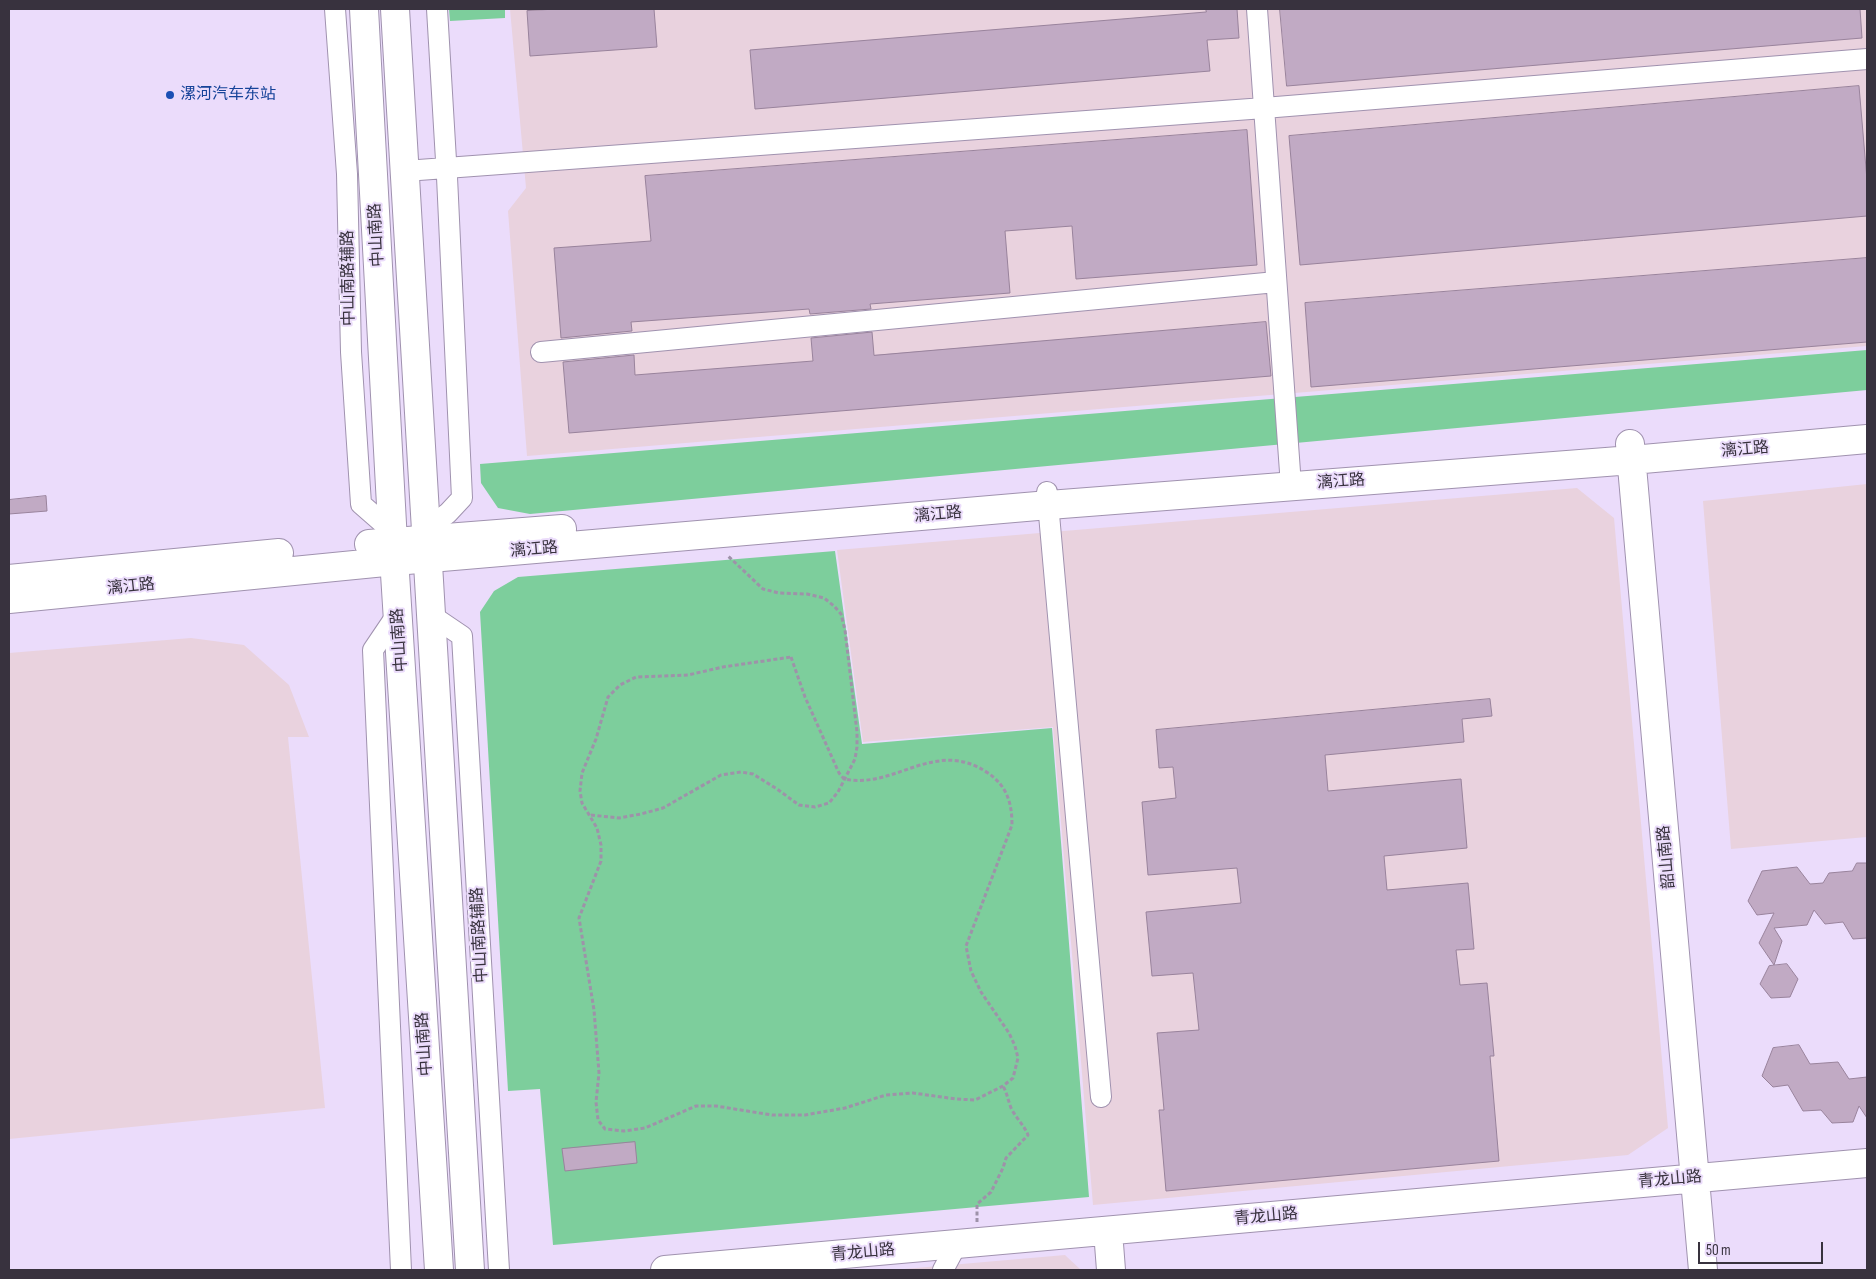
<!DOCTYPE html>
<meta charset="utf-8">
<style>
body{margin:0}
#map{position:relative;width:1876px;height:1279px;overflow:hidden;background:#ebdcfb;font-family:"Sofia Sans Condensed",sans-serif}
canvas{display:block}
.frame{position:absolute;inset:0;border:10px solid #38323e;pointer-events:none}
.scale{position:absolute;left:1698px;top:1242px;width:125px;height:22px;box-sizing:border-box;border:2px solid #38323e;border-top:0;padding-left:6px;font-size:15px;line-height:18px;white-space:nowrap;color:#38323e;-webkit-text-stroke:4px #ebdcfb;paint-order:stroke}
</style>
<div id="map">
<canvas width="1876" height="1279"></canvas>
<div class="frame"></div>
<div class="scale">50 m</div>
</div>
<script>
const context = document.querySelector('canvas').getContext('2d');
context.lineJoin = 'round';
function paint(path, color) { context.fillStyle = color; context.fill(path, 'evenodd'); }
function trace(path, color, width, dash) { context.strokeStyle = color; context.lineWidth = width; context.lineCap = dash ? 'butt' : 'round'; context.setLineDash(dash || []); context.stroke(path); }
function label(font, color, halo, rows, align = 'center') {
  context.font = font + ' "Sofia Sans Condensed","Noto Sans SC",sans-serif'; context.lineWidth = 4; context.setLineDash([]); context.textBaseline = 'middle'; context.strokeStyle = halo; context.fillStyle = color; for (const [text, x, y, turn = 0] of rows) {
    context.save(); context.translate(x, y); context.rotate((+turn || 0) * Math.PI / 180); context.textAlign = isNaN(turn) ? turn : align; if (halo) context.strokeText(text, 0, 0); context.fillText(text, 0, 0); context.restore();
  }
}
paint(new Path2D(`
 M1065 1255 1081 1270H893Z`), '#e8d2e0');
paint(new Path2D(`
 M510 9H1867V346L527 456 508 211 526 188Z
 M1867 484V837L1731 849 1703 501Z
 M1577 488 1614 518 1668 1128 1628 1155 1093 1205 1053 727 863 742 837 550Z
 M191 638 244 645 289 685 309 737H288L325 1108 9 1139V653Z`), '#e9d2de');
paint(new Path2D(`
 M449 9H505V18L450 21Z
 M1867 350V390L530 514 498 508 481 483 480 464Z
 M835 551 862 744 1052 728 1089 1197 553 1245 540 1089 508 1091 480 612 494 591 518 577Z`), '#7dce9c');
const building = new Path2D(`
 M557 9H654L657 47 530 56 527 11Z
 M1206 9H1237L1239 38 1207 40 1210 71 755 109 750 50 1206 12Z
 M1280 9H1860L1862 38 1287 86Z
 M1859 86 1867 180V216L1300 265 1289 136Z
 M1247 130 1257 265 1076 279 1072 226 1005 231 1010 293 870 304 871 309 810 314 809 309 631 322 632 331 561 338 554 248 651 241 645 176Z
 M1867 258V342L1311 387 1305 303Z
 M1266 322 1271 376 569 433 563 362 634 355 635 375 813 361 811 338 872 332 874 355Z
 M46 496 47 511 9 514V500Z
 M1490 699 1492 716 1462 719 1464 742 1325 755 1328 791 1461 779 1467 848 1384 856 1387 890 1468 883 1474 949 1456 950 1460 985 1487 983 1494 1056H1490L1499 1161 1166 1191 1159 1110H1164L1157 1033 1199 1030 1193 973 1152 976 1146 912 1241 903 1237 868 1148 875 1142 802 1176 798 1173 767 1159 768 1156 730Z
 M1857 863H1867V938L1853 939 1843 922 1825 924 1814 910 1807 925 1774 928 1782 941 1774 965 1759 943 1774 913 1757 915 1748 901 1762 871 1797 867 1810 884 1823 883 1829 873 1852 871Z
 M1787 964 1798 979 1790 997 1771 998 1760 984 1769 966Z
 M1799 1045 1810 1064 1838 1062 1849 1079 1867 1077V1118L1859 1106 1853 1122 1832 1123 1821 1110 1803 1111 1788 1085 1773 1087 1762 1076 1773 1048Z
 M635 1142 637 1163 565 1171 562 1149Z`);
paint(building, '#c1aac4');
trace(building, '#99839c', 1);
const street = new Path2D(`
 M335 9 347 174 351 352 361 504 393 532
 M1257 9 1290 472
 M405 171 1264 108 1867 59
 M541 352 1276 282
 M1047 492 1101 1097
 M426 530 448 513 462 498 447 177 437 9
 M398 613 373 650 401 1270
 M431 615 462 636 499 1270
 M943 1270 957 1244`);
const secondary = new Path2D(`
 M1630 444 1703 1270
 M369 544 562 529
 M9 579 279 553
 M9 599 395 561 1049 505 1632 460 1867 439
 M1108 1231 1111 1270
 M665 1270 1867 1163`);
const primary = new Path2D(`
 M364 9 393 542 439 1270
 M395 9 470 1270`);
trace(street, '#a092af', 22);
trace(secondary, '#a092af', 30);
trace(primary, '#a092af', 30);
trace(new Path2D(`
 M791 657 805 697 839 773 844 779C895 790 935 737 988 773 1007 786 1012 803 1012 825L966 946 971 971 981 992 1009 1033 1015 1046 1018 1058 1013 1078 1003 1086 975 1100 956 1099 913 1093 886 1095 845 1108 805 1115H772L716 1106H696L645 1128 624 1131 605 1129 598 1120 596 1102 599 1073 594 1010 579 918 601 861V845L597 828 582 803 580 791 582 773 596 739 608 697 620 685 636 677 688 675 723 667Z
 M591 815 619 818 641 814 663 808 721 775 741 772 753 774 777 789 799 805 815 807 829 803 838 792 855 759 857 747V732L845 630 841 614 834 606 824 598 807 594 779 593 763 589 727 555
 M977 1222V1204L991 1192 1003 1168 1006 1158 1028 1135C1024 1125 1016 1118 1011 1108 1008 1100 1007 1093 1003 1086`), '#9e92a9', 3, [4, 2.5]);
trace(street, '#fff', 20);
trace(secondary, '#fff', 28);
trace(primary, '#fff', 28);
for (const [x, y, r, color] of [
 [170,95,5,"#1a4fb4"]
]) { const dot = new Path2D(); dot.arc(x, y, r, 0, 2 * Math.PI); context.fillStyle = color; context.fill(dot); trace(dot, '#ebdcfb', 2); }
label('16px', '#164399', '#ebdcfb', [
 ["漯河汽车东站",180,95]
], 'left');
label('16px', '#38323e', '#ebdcfb', [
 ["中山南路",377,235,-93],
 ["中山南路辅路",349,278,-91],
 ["漓江路",1745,450,-5],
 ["漓江路",1341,482,-4],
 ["漓江路",938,515,-5],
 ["漓江路",534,550,-5],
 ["漓江路",131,587,-6],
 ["中山南路",400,640,-94],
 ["韶山南路",1667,857,-95],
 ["中山南路辅路",480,935,-93],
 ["中山南路",425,1044,-94],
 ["青龙山路",1670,1180,-5],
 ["青龙山路",1266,1217,-5],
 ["青龙山路",863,1253,-5]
]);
</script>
